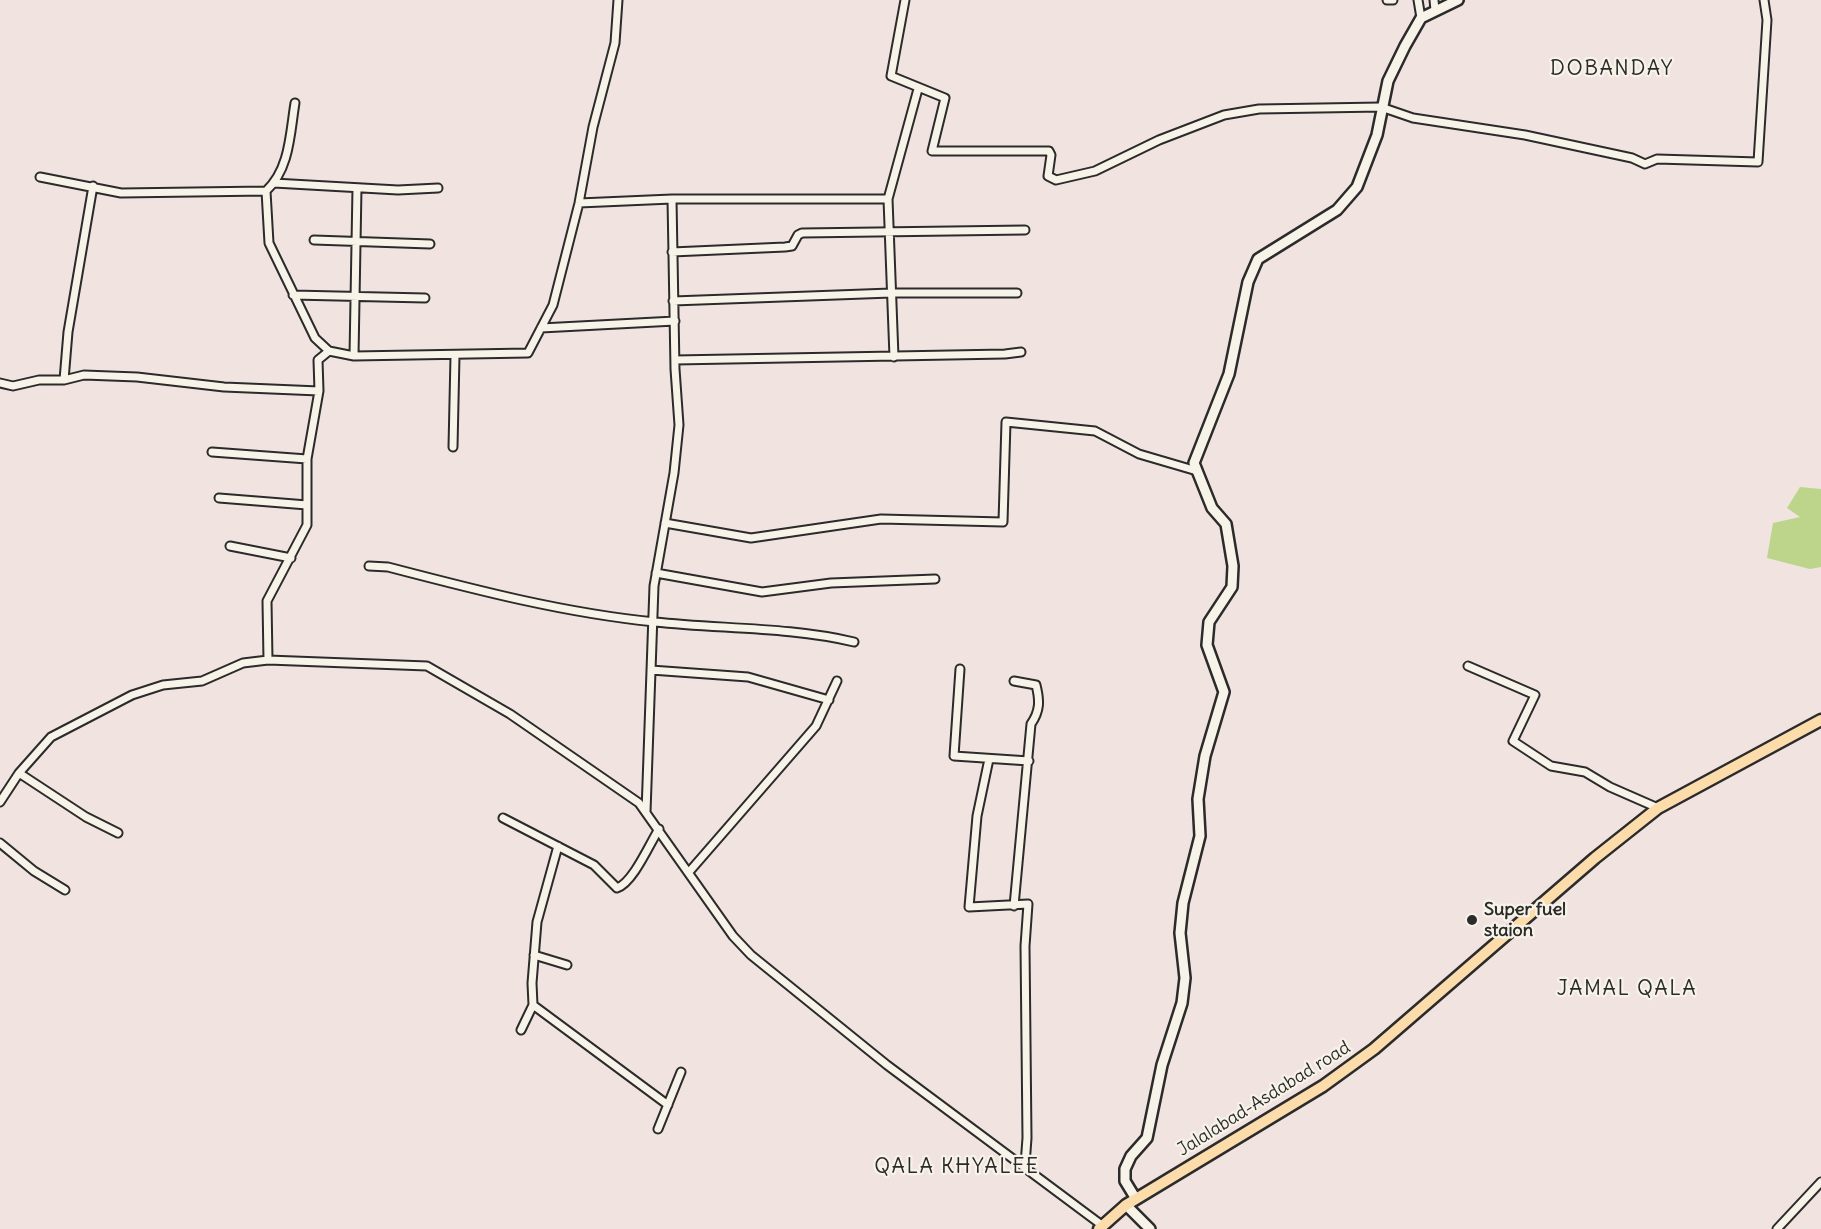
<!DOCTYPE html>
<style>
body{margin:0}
canvas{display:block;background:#f0e3e0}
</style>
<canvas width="1821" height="1229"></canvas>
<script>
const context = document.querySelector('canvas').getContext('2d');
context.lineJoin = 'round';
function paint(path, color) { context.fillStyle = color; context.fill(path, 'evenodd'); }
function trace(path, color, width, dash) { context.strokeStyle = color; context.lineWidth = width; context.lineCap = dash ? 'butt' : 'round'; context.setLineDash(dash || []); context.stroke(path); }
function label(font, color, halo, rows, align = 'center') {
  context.font = font + ' Delius,sans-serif'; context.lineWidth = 4.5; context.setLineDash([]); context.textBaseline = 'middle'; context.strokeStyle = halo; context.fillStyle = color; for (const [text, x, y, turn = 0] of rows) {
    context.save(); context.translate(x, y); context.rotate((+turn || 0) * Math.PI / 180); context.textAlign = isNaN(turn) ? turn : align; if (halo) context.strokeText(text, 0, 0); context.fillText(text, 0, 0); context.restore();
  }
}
paint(new Path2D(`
 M1800 487 1821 489V567L1810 569 1767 558 1773 523 1800 517 1787 508Z`), '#bcd58b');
const street = new Path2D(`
 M905 0 891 76 945 98 932 151H1049L1051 155 1048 176 1056 180 1095 171 1159 140 1224 115 1259 109 1381 107 1413 118 1525 135 1632 158 1645 164 1657 159 1758 162 1767 20 1764 0
 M1387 0H1393
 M1418 0 1421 18
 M1434 0 1435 10
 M295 103C290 133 290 169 266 191L269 243 315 338 329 351
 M40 177 121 193 266 191
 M274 183 398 190 438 188
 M672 199H888
 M579 203 672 199 675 369 679 425 674 473 654 586 646 812
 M314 240 430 244
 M672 252 785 247 792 246 798 235 802 233 1025 230
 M293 295 425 298
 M673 301 891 293H1017
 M541 328 675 321
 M354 356 357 188
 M894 357 888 199 918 89
 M675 360 1005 354 1021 352
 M64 380 68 332 93 186
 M0 383 13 386 39 380H64L84 375 137 377 224 387 319 391
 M453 447 455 356
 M212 452 307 459
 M219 498 307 505
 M665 523 751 538 881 519 1003 522 1006 422 1095 431 1139 454 1197 471
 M230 546 291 558
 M369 566 388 567C476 590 564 613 655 622 721 629 790 627 854 642
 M656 573 762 592 831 583 935 579
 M268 660 267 601 307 525V459L319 391 318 360 329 351 354 356 528 353 553 305 579 203 593 127 615 43 618 0
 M1468 666 1535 695 1513 741 1551 766 1585 772 1610 787 1658 808
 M960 669 954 756 1029 761
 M651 670 748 677 829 700
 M989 759 977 816 969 907 1028 904 1025 946 1027 1138 1025 1165
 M19 773 86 817 118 833
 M0 802 19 773 51 737 132 695 163 685 202 681 243 663 268 660 427 666 510 714 639 803 733 936 751 955 887 1065 1103 1226
 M503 818 594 865 617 888C633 883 650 843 659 829
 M0 843 34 871 65 890
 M689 872 816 726 837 681
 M1014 906 1031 724C1040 711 1040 701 1036 685L1014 681
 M534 955 567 965
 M533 1005 668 1105
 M521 1030 533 1005 532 983 537 922 558 846
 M658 1129 681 1072
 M1777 1229 1821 1182`);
const secondary = new Path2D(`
 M1136 1199 1125 1181V1169L1131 1156 1147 1138 1162 1065 1182 1003 1185 978 1180 933 1183 903 1200 836 1198 799 1205 756 1224 692 1207 645 1209 622 1232 587 1233 566 1226 524 1212 508 1194 463 1229 374 1248 282 1258 259 1337 210 1357 187 1377 135 1388 81 1405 46 1421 18 1458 0
 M1126 1205 1150 1229`);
const primary = new Path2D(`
 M1099 1229 1126 1205 1323 1086 1374 1049 1595 858 1658 808 1821 720`);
trace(street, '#2b2b2b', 11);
trace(secondary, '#2b2b2b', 14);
trace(primary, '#2b2b2b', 15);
trace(street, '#f7f3e8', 7);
trace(secondary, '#f7f3e8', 9);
trace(primary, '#fddcac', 10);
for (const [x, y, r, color] of [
 [1472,920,6,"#2b2b2b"]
]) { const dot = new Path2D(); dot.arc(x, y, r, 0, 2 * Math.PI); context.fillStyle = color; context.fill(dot); trace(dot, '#f7f3e8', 2); }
label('bold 18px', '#2b2b2b', '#f7f3e8', [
 ["Super fuel",1484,910],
 ["staion",1484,931]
], 'left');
label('18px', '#2b2b2b', '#f7f3e8', [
 ["Jalalabad-Asdabad road",1264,1099,-32]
]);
context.letterSpacing = '1.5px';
label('21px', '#2b2b2b', '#f7f3e8', [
 ["DOBANDAY",1612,69],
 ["JAMAL QALA",1627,989],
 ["QALA KHYALEE",957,1167]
]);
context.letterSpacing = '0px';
</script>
